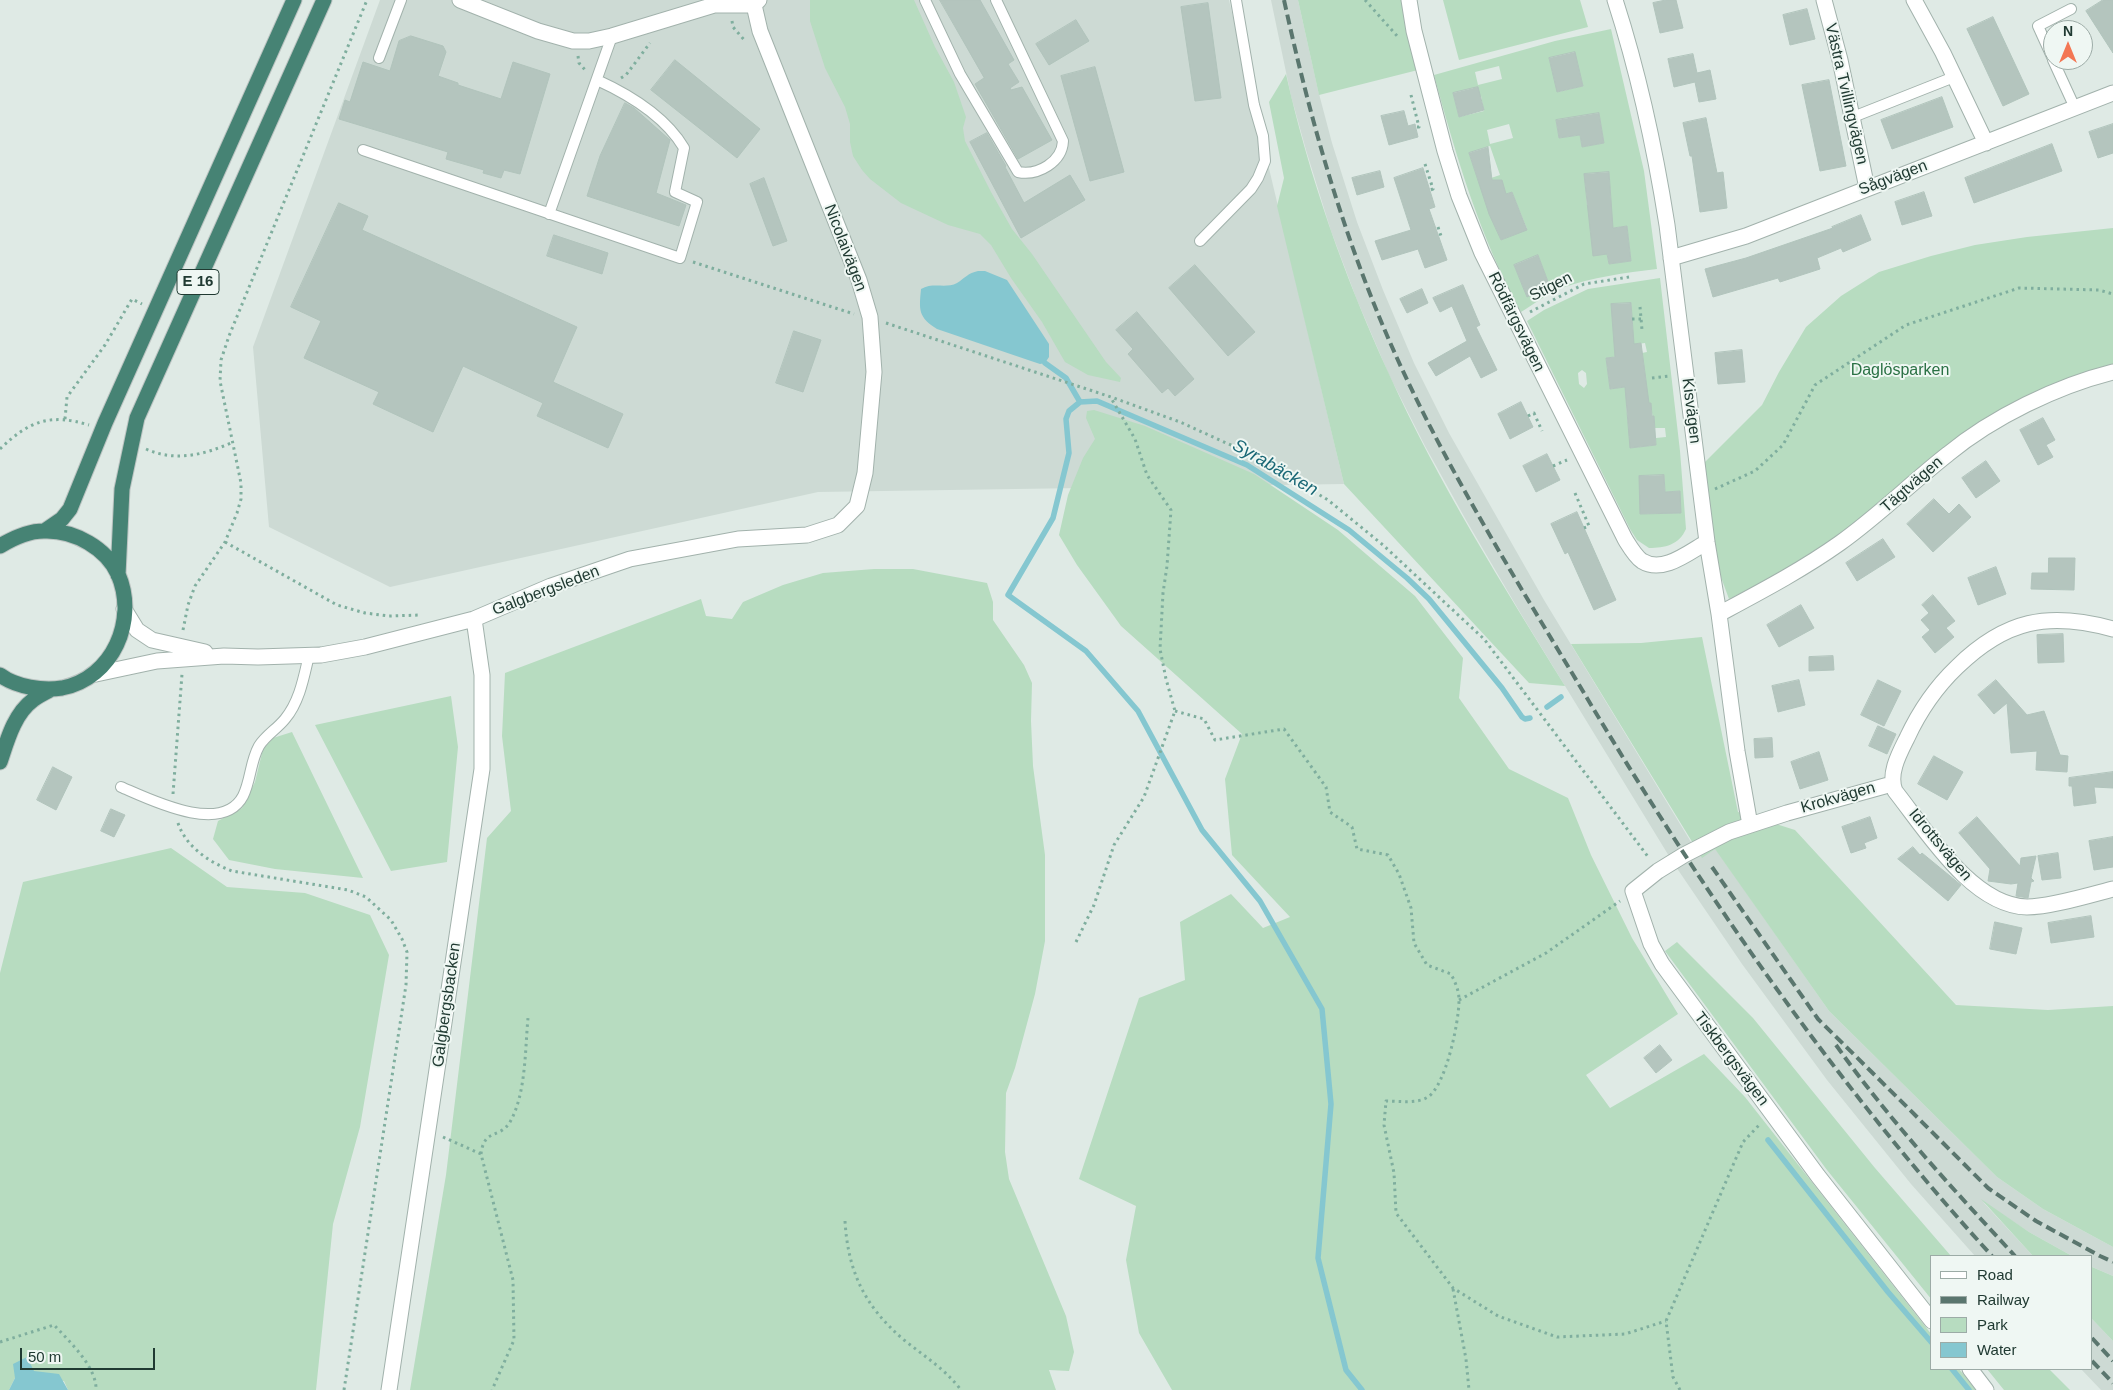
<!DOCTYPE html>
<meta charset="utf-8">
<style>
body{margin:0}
#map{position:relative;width:2113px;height:1390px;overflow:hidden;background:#dfeae5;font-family:Arial,sans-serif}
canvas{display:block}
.legend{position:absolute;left:1930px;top:1255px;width:162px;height:115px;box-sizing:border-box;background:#eff7f3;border:1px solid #9caba6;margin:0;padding:6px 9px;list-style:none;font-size:15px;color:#203a32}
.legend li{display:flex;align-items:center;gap:10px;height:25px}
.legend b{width:25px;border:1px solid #9caba6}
.north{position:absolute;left:2043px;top:20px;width:50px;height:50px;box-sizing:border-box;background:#eff7f3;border:1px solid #9caba6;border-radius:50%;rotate:0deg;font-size:14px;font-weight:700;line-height:20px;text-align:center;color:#203a32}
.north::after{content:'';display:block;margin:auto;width:18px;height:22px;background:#f37754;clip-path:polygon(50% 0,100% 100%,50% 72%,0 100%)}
.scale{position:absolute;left:20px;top:1348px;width:135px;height:22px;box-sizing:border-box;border:2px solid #203a32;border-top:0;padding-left:6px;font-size:15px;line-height:18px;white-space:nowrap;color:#203a32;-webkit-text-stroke:4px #eff7f3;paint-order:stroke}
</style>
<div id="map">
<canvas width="2113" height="1390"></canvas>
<ul class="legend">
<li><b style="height:6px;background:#fff"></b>Road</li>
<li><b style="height:6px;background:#5a766e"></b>Railway</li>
<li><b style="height:14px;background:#b7dcc0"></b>Park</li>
<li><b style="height:14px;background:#85c7d0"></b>Water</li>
</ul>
<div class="north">N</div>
<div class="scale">50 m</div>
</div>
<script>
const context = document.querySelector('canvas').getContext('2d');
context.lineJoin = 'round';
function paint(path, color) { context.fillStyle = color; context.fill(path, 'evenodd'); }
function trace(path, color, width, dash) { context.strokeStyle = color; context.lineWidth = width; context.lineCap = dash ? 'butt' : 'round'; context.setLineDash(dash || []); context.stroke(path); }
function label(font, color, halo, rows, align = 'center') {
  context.font = font + ' Arial,sans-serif'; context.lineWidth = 4; context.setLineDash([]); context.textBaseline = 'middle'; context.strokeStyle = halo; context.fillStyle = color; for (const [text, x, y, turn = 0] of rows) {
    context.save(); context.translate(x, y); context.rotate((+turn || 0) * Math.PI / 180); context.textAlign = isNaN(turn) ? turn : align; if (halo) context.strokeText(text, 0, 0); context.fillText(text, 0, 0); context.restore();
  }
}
paint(new Path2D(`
 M380 0H1229L1344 484 818 492 390 587 269 527 253 347Z
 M1271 0H1298L1318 90 1332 143 1357 222 1383 290 1414 363 1449 433 1544 600 1694 847 1715 848 1829 1011 1997 1177 2043 1209 2113 1247V1276L2092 1267V1256H2072L2029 1232 1983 1202 2033 1256H1975L1911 1184 1827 1080 1742 964 1672 861 1521 614 1466 520 1425 446 1389 375 1357 300 1331 231 1306 150 1291 96Z
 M2092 1319 2113 1341V1390H2101L2081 1369H2092Z`), '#cddad4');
paint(new Path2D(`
 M810 0H914L935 47 954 82 966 117 963 128 965 141 991 192 1012 229 1032 254 1106 362 1121 378 1120 382 1088 375 1065 362 1042 322 1011 278 991 245 980 234 948 225 901 203 870 179 862 170 853 156 850 142V124L845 107 825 68 810 21Z
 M1298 0H1404L1418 70 1319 95Z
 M1443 0H1580L1588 27 1459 60Z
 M1611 29 1644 171 1657 269C1625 273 1592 277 1562 288 1547 294 1534 304 1521 312 1480 238 1456 156 1434 75L1555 41ZM1574 52 1583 86 1558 92 1549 58ZM1499 66 1502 79 1478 85 1475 72ZM1473 88 1476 97 1481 96 1484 111 1459 117 1453 93ZM1599 113 1604 143 1582 147 1580 135 1559 138 1556 120ZM1509 124 1513 138 1490 144 1487 130ZM1490 146 1500 175 1479 182 1469 153ZM1609 172 1611 203 1587 205 1585 174ZM1512 192 1527 229 1501 240 1486 202ZM1627 226 1631 261 1609 264 1607 254 1590 231ZM1538 255 1550 287 1527 296 1514 265Z
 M1286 74C1309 177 1345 278 1389 374 1438 483 1503 585 1565 686L1529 683 1344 484 1277 206 1284 178 1269 102Z
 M2113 228V368L2027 401 1828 550 1729 599 1714 558 1693 474 1762 405 1779 372 1806 327 1841 296 1879 272 1931 256 1975 245 2027 237Z
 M1660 278 1680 451 1686 529C1679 545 1665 548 1649 548L1637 540 1630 529 1527 321 1544 310 1588 289ZM1631 303 1633 331 1612 304ZM1645 343 1647 352 1642 353 1646 384 1610 389 1606 358 1620 356 1619 346ZM1582 370 1586 373 1587 384 1584 388 1579 384 1578 373ZM1650 403 1655 428H1665L1666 437 1656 438V445L1631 448 1626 405ZM1664 475 1665 492 1680 491V513L1640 514V476Z
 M1094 410 1145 426 1254 474 1338 530 1415 596 1463 658 1459 698 1509 769 1568 798 1591 855 1632 938 1678 1014 1586 1075 1610 1108 1704 1054 1745 1097 1932 1335V1369H1959L1976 1390H1172L1139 1333 1126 1260 1136 1206 1079 1179 1139 998 1185 980 1180 922 1231 894 1263 928 1290 917 1232 855 1225 779 1242 734 1121 626 1077 565 1059 535 1068 495 1083 458 1095 439 1086 418 1087 411Z
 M874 569H913L987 583 993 602V620L1024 665 1032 683 1031 721 1033 766 1045 855V941L1035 994 1015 1068 1006 1093 1005 1152 1009 1179 1066 1316 1074 1352 1069 1371 1049 1370 1056 1390H410L446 1175 487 838 511 811 502 736 505 673 701 599 706 616 732 619 743 602 783 585 823 573Z
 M1702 637 1738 812 1795 830 1956 1005 2048 1010 2113 1006V1247L2043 1209 1997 1177 1829 1011 1715 849 1702 858 1571 644 1641 643Z
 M451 696 458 747 447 862 391 871 315 725Z
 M292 732 363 878 275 869 229 860 213 839 218 821 242 808 255 782 263 749 273 738Z
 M171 848 227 887 305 893 370 915 389 955 360 1127 333 1224 316 1390H68L64 1381 15 1378 9 1390H0V973L23 882Z
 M1677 942 1753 1018 1875 1168 1951 1256H1932V1300L1827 1170 1665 951Z
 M1981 1199 2029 1232 2072 1256H2033Z
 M2092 1267 2113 1276V1341L2092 1319Z
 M1987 1369H2049L2070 1390H2004Z`), '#b7dcc0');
paint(new Path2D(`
 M978 271H985L1007 280 1049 344V357L1045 363 1040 364 1031 361 937 329C918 317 919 310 921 289 933 282 946 289 957 283 965 278 968 273 978 271Z
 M27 1357 34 1371 59 1374 68 1390H9L15 1378 13 1364Z`), '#85c7d0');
trace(new Path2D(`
 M1045 363 1066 378 1080 402
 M1547 707 1561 697
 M1768 1140 1888 1292 1932 1343
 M1952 1369 1969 1390
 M1362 1390 1346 1370 1318 1258 1331 1104 1322 1009 1260 901 1202 830 1138 711 1086 651 1008 595 1053 518 1069 453 1066 419 1069 411 1080 402 1097 401 1247 465 1349 530 1407 578 1429 599 1502 688 1522 717 1525 719 1530 718`), '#85c7d0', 5.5);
const building = new Path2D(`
 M940 0H980L1014 60 1008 64 1019 82 1010 88 1011 90 1022 87 1052 140 1018 159 975 84 984 78Z
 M1666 0H1676L1683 28 1660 33 1653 3Z
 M2103 0H2113V53L2086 11Z
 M1208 3 1221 98 1195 101 1181 7Z
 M1807 9 1815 39 1790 45 1783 15Z
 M1993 17 2029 94 2003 106 1967 29Z
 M1076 20 1089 41 1049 65 1036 44Z
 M411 36 443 46 446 52 438 76 458 83V85L501 99 513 62 550 74 520 174 504 170 501 178 483 173 484 170 446 159 448 152 339 119 345 100 350 102 363 62 390 71 399 41Z
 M1575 52 1583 86 1557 92 1549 58Z
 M1693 54 1697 73 1710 70 1716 99 1699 102 1695 82 1674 87 1668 59Z
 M675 60 760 129 737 158 651 90Z
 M1095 67 1124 172 1090 181 1061 76Z
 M1829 80 1846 166 1820 171 1802 85Z
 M1478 87 1484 110 1459 117 1453 93Z
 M1942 97 1953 127 1892 149 1881 120Z
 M625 103 634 108 670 140 656 193 686 205 679 226 587 196 600 156Z
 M1404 111 1408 126 1415 124 1418 137 1389 145 1381 116Z
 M1599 113 1604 143 1582 147 1580 135 1559 138 1556 120Z
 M1706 118 1717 173 1723 172 1727 208 1700 212 1692 156H1690L1683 123Z
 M2113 124V153L2098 158 2089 132Z
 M987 133 1006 166 1005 167 1024 203 1070 175 1085 200 1021 238 970 142Z
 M2052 144 2062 171 1974 203 1965 178Z
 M1488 147 1492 180H1502L1506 194 1512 192 1527 230 1501 240 1489 214 1469 153Z
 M1423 168 1435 207 1429 209 1447 260 1425 268 1418 249 1382 260 1375 241 1411 230 1394 178Z
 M1380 171 1384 187 1357 195 1352 178Z
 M1609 172 1613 228 1627 226 1631 261 1609 264 1607 254 1593 256 1584 174Z
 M764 178 787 241 773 246 750 184Z
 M1924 192 1932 216 1902 225 1895 202Z
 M339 203 368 216 362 230 577 327 553 382 623 414 608 448 537 416 543 403 463 366 433 432 373 404 379 392 304 358 321 321 291 307Z
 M1861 215 1871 240 1843 252 1841 248 1817 258 1820 269 1780 282 1778 278 1713 297 1705 269 1746 258 1833 228 1832 227Z
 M554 235 608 253 602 274 547 256Z
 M1538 255 1550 287 1527 297 1514 265Z
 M1195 265 1255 332 1228 356 1169 288Z
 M1463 285 1480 325 1476 327 1497 370 1481 378 1470 356 1436 376 1428 363 1467 341 1452 306 1440 312 1433 298Z
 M1422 289 1428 303 1407 313 1400 299Z
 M1631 303 1634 344 1641 343 1649 403H1651L1652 416H1654L1656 445 1630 448 1625 387 1610 389 1606 358 1615 357 1611 304Z
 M1137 312 1194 379 1175 396 1168 388 1162 393 1128 354 1133 349 1116 330Z
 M794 331 821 340 803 392 776 383Z
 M1742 350 1745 382 1718 384 1715 353Z
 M1521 402 1533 427 1510 439 1498 414Z
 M2043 418 2055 440 2046 445 2053 457 2038 465 2020 430Z
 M1547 454 1560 480 1536 492 1523 466Z
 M1986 461 2000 481 1976 498 1962 478Z
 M1664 475 1665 492 1680 491 1681 513 1640 514 1639 476Z
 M1934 499 1949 514 1959 504 1971 517 1933 552 1907 524Z
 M1577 512 1616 600 1594 610 1568 552 1565 554 1551 524Z
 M1883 539 1895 557 1857 581 1846 563Z
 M2049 558H2075L2074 590 2031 589 2032 573H2048Z
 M1996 567 2006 594 1978 605 1968 578Z
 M1933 595 1955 621 1946 628 1954 637 1935 653 1922 637 1930 630 1921 620 1929 613 1922 605Z
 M1801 605 1814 628 1779 647 1767 625Z
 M2063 634 2064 662 2038 663 2037 635Z
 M1833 656 1834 670 1809 671V657Z
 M1799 680 1805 705 1778 712 1772 686Z
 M1878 680 1901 691 1884 726 1861 715Z
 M1996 680 2027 715 2044 711 2060 755 2068 756 2067 772 2036 770 2037 751 2011 753 2007 703 1994 714 1978 695Z
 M1878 726 1896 734 1887 754 1869 746Z
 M1772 738 1773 757 1755 758 1754 739Z
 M1819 752 1828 780 1800 789 1791 762Z
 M1934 756 1963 772 1947 800 1918 784Z
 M53 767 72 777 56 810 37 800Z
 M2113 772V788L2094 787 2096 803 2074 806 2072 786H2069V778Z
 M111 809 125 815 114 837 101 831Z
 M1870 817 1877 838 1864 843 1866 848 1851 853 1842 827Z
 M1977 817 2020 866 2021 858 2036 856 2031 878 2034 881 2031 882 2028 898 2016 896 2018 883 2011 884 1988 881 1990 869 1959 833Z
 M2113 837V867L2094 870 2089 841Z
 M1913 847 1920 855 1922 853 1961 885 1948 901 1898 859Z
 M2058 853 2061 878 2042 880 2038 856Z
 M2091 916 2094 937 2051 943 2048 923Z
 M1995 922 2022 928 2016 954 1990 949Z
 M1660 1045 1672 1060 1656 1073 1644 1058Z`);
paint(building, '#b4c5be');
trace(building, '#b1c4bc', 1);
const service = new Path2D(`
 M925 0 960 74 1018 172C1038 176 1062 162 1063 141L996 0
 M379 58 401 0
 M2053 59 2038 26 2071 9
 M2053 60 2075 108
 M1853 117 1954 77
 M363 150 680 258 697 202 675 192 684 148C665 116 630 95 597 80
 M549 214 612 36
 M1200 241 1251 189 1258 178 1265 161 1263 136 1254 105 1236 0
 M121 787C149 799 222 836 243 796 251 780 250 762 259 746 266 735 277 729 285 719 300 701 304 676 309 655`);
const minor = new Path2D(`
 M460 0 538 31 573 41H589L612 36 714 5H754
 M1409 0 1414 31 1445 151 1459 196 1482 253 1625 539C1630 547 1635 556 1642 561 1663 574 1689 552 1707 542
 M1615 0C1639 74 1655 149 1667 225L1707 542 1719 614 1737 751 1750 825
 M1824 0 1840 60 1867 188
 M1914 0 1943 53 1986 143
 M1671 258 1746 236 2113 93
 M1719 614C1760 592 1802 570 1840 543 1878 516 1911 483 1948 454 1993 417 2057 386 2113 372
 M2113 629C2048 611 2005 620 1957 667 1935 688 1920 710 1907 738 1899 754 1888 774 1895 791 1926 830 1972 906 2027 907 2050 907 2090 895 2113 889
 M1892 784 1787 813 1729 832 1684 855 1658 871 1633 891 1651 944 1662 964 1818 1176 1932 1321
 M1970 1369 1986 1390`);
const tertiary = new Path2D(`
 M124 609 137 630 152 640 205 652
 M96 674 157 661 224 656 258 657 321 655 365 647 474 619 551 586 630 559 738 539 807 535 838 525 857 506 865 473 874 372 870 317 859 280 760 31 754 5 759 0
 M389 1390 482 769V675L474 619`);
const trunk = new Path2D(`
 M46 530 62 519 70 509 105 423 294 0
 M0 546C13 538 31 530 47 531 75 531 106 548 118 574 138 620 113 678 62 688 43 691 16 687 0 675
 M118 575 122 489 137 418 324 0
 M0 762C7 741 14 714 33 700 38 696 44 693 50 690`);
trace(service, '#a2b2ac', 12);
trace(minor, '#a2b2ac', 17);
trace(tertiary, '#a2b2ac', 17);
trace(trunk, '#bcc4c2', 17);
trace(new Path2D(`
 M1365 0 1398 37
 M732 21 733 27 746 42
 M578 56 579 63 586 71
 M621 78 626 75 650 43
 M1411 95 1419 127H1415
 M1425 164 1433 189 1430 190
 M1438 227 1441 236 1439 237
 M693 262 854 314
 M1640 307 1642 330
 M1530 312 1584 284 1629 277
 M1632 319H1641
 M886 323 1111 397 1180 422 1255 456 1328 500 1383 545 1484 639 1649 858
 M1652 378 1670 376
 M1528 416 1534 413 1542 431
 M65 419 67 397 105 345 132 299 142 304
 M0 449C29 421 50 413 89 425
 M146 449C175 462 203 455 231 443
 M1553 466 1567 460
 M1715 489 1755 471 1783 445 1815 385 1906 325 2019 288 2099 290 2113 294
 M1575 493 1589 526 1584 528
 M225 542 337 605 365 613 389 616 421 615
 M183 630 188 605 195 586 225 542 237 513 241 499V483L220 381 221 360 229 336 367 0
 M1175 711 1204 719 1215 740 1284 729 1326 787 1330 812 1352 827 1357 849 1388 855 1399 874 1411 908 1414 943 1427 965 1451 974C1455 982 1459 990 1459 1000 1459 1022 1446 1085 1428 1097 1417 1104 1399 1101 1386 1101L1384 1125 1394 1173 1396 1213 1453 1288 1498 1316 1557 1337 1625 1334 1666 1321
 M173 794 182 674
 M178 823C186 847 209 862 232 871L348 890 366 897 391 920 402 939 407 952 406 985 344 1390
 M1076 942 1094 905 1114 845 1144 797 1175 711 1166 679 1160 649 1163 593 1167 566 1171 510 1147 475 1135 439 1111 398
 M1459 1000 1546 953 1620 901
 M443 1137 481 1154 513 1280 514 1340 492 1390
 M481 1154C484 1128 500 1139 510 1122 526 1094 525 1050 528 1018
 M845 1221C848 1271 864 1306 904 1340 924 1356 945 1369 961 1390
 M1453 1289 1466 1359 1469 1390
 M0 1342 54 1325C69 1341 97 1367 96 1390
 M1680 1390 1673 1377 1666 1321 1743 1142 1761 1123`), '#7fae9e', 3, [2.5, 4]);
trace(service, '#fff', 10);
trace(minor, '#fff', 15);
trace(tertiary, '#fff', 15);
trace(trunk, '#468374', 15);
trace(new Path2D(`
 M1284 0C1312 128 1347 250 1402 369 1453 479 1518 583 1581 688 1701 890 1833 1081 1992 1256
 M1712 867 1818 1019 1907 1107 1988 1188 2036 1221 2100 1256 2113 1262
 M1836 1045C1890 1121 1952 1188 2015 1256
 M2092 1338 2113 1361
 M2092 1361 2113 1383`), '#5a766e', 4, [10, 5]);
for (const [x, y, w] of [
 [198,282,42]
]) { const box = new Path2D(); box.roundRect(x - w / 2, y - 12.5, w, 25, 4); context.fillStyle = '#eff7f3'; context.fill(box); trace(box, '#203a32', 1); }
label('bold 15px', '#203a32', null, [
 ["E 16",198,282]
]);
label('16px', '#203a32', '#eff7f3', [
 ["Västra Tvillingvägen",1846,94,77],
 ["Sågvägen",1893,178,-21],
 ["Nicolaivägen",845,248,69],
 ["Stigen",1551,287,-27],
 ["Rödfärgsvägen",1516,322,64],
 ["Kisvägen",1691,411,83],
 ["Tägtvägen",1912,485,-41],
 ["Galgbergsleden",546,591,-21],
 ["Krokvägen",1838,798,-16],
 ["Idrottsvägen",1940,845,50],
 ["Galgbergsbacken",447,1005,-82],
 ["Tiskbergsvägen",1731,1059,53]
]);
label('16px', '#2a7144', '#eff7f3', [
 ["Daglösparken",1900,371]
]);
label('italic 18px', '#1a6876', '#eff7f3', [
 ["Syrabäcken",1275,468,30]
]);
</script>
